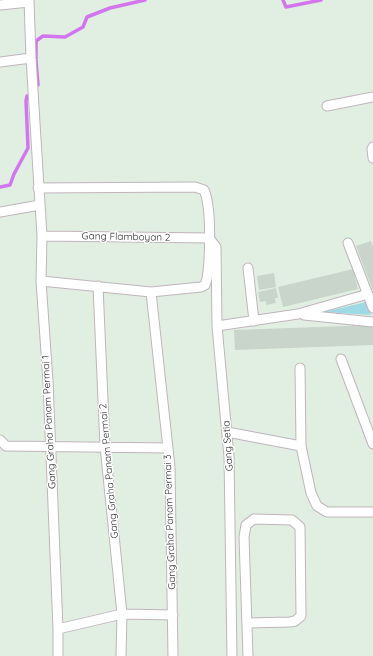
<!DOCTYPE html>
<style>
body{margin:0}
canvas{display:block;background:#e1efe2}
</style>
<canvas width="373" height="656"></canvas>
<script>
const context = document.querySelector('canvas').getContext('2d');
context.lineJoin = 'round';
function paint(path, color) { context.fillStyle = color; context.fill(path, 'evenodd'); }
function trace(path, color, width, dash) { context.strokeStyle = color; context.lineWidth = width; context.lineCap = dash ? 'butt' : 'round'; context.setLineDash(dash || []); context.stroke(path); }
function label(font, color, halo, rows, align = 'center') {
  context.font = font + ' Quicksand,sans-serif'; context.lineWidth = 3; context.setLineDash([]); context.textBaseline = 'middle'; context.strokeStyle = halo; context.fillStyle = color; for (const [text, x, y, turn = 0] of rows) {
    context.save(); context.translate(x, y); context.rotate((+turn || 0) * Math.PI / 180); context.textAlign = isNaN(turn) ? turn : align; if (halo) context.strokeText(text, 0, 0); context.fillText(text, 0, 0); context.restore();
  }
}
paint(new Path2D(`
 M366 302 371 315 324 312Z`), '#9edae4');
trace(new Path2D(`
 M283 0 286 7 321 0
 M38 85 36 61V41L43 36 65 37 83 27 87 17 110 8 145 0
 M0 187 10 185 14 174 28 148 26 101 27 96`), '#d276ef', 3.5);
paint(new Path2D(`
 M371 241 373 247V291L356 246Z
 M353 269 358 289 283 307 278 287Z
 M274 273 276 287 259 290 257 276Z
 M276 288 278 298H275L276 303 266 305V301L260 302 258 292Z
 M373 325V345L235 350 234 330Z`), '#c9d5ca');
const minor = new Path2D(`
 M29 0 31 58 42 236 41 281 48 381 58 629V656
 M0 5 29 2
 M0 62 31 58
 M327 106 373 97
 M373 147 372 149 373 158
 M38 188 195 187 204 190C212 207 210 260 207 279L205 285 201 287 151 292 41 281
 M0 212 40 205
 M42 236 209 238 216 247 217 326 229 457 232 656
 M348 243 373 308
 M248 268 254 321
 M98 286 105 446 122 614 121 656
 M151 292 170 467 173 656
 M304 315 373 322
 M217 326 298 314 368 294
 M341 359 373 444
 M300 368 301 446 311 493 317 506 327 512H373
 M227 432 301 446
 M0 440 6 446 168 448
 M248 623 290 622 295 621 301 616 300 527 292 520 254 519 246 525 244 537 248 656
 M58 629 122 614 173 615`);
trace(minor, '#c1b4bd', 11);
trace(minor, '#fff', 9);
label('10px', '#2e2e2e', '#fff', [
 ["Gang Flamboyan 2",126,237,1],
 ["Gang Graha Panam Permai 1",49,422,-93],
 ["Gang Setia",228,446,-94],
 ["Gang Graha Panam Permai 2",109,471,-95],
 ["Gang Graha Panam Permai 3",170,522,-92]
]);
</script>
